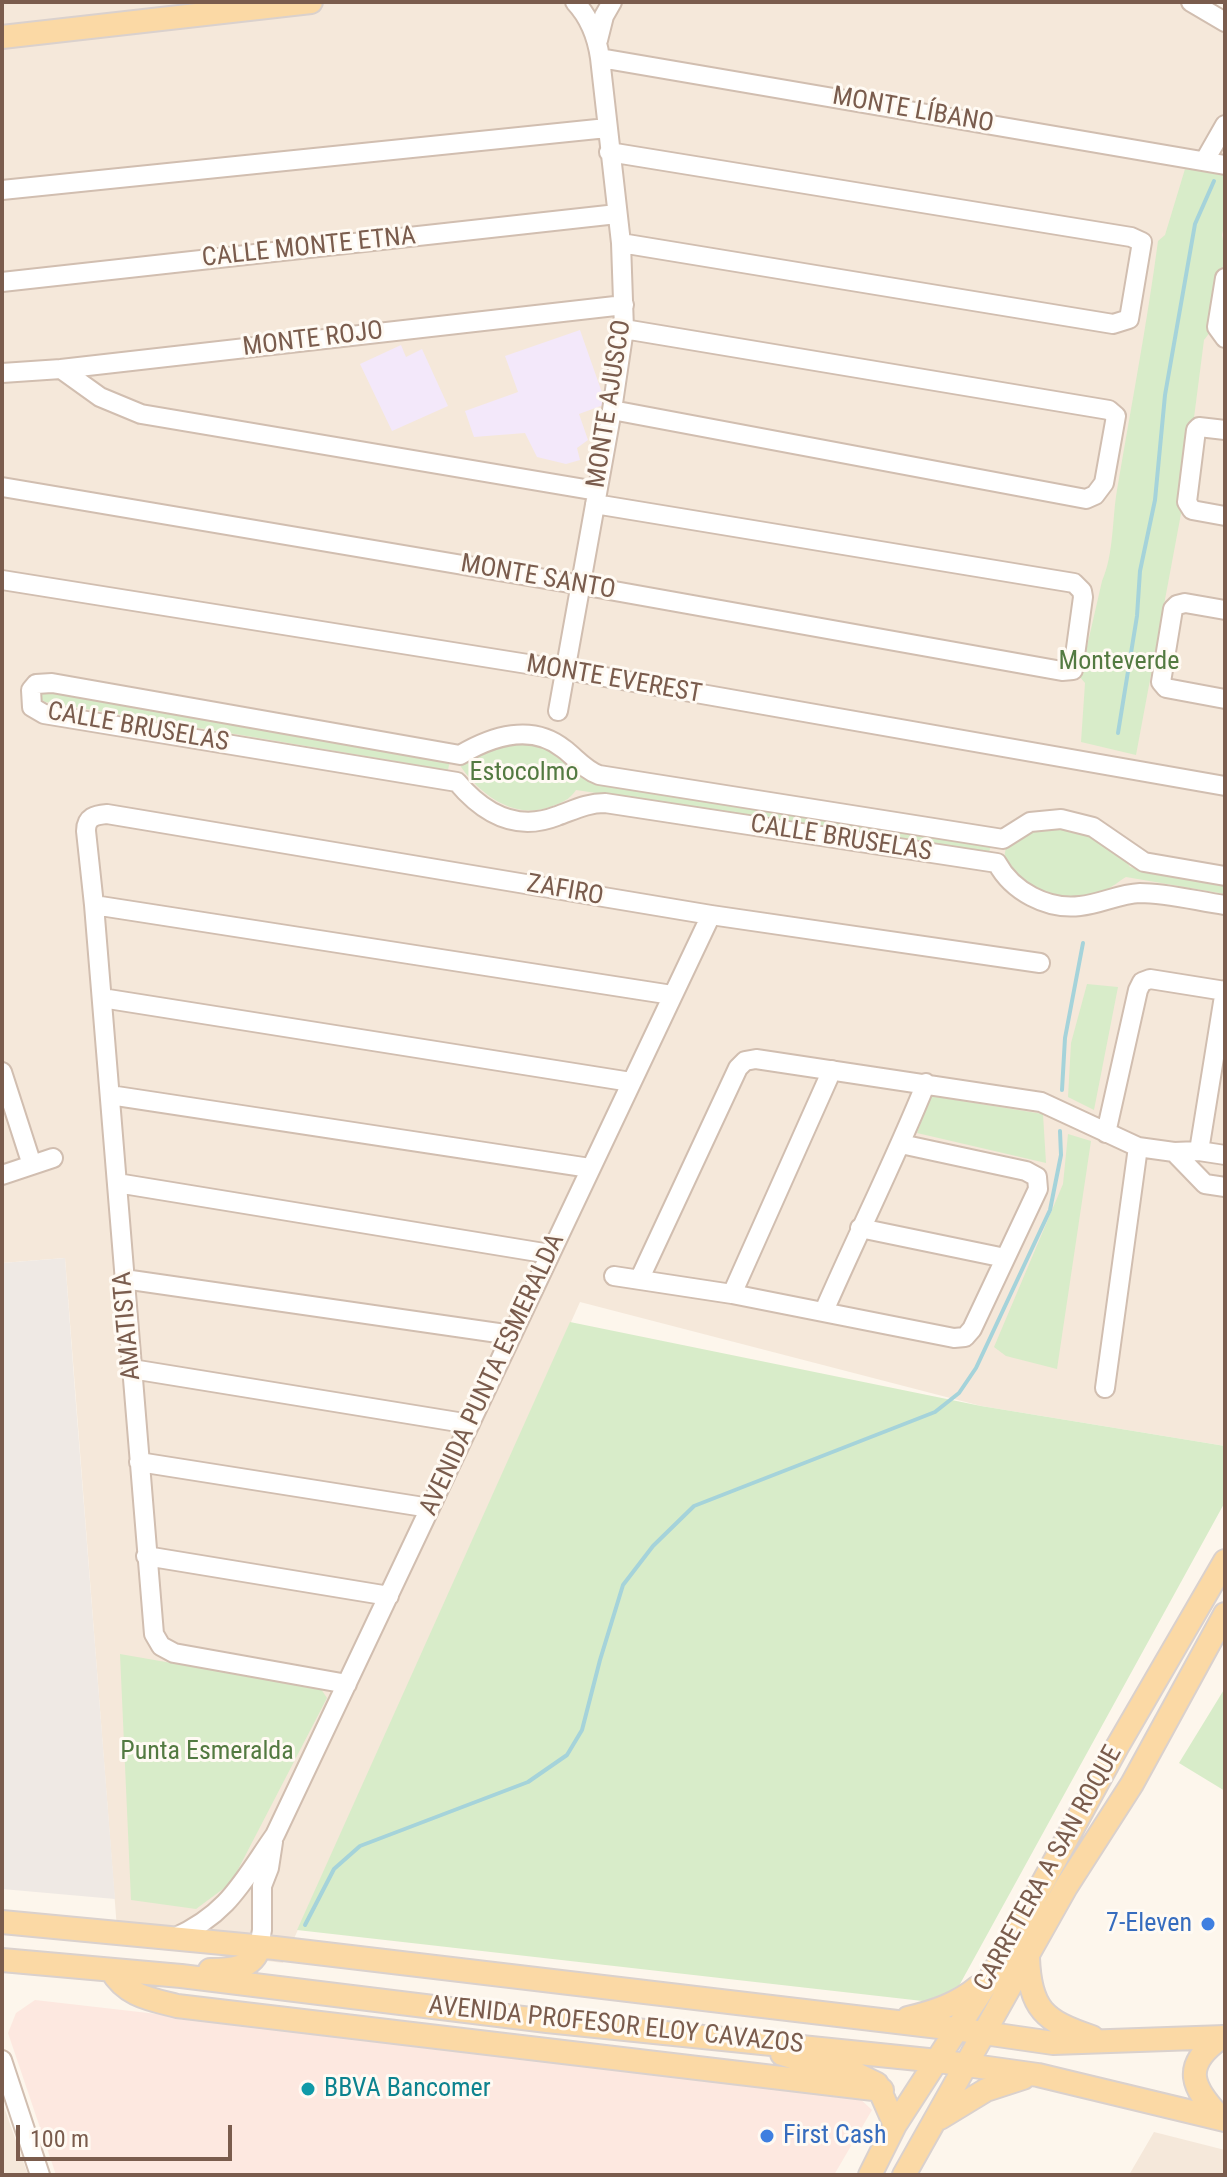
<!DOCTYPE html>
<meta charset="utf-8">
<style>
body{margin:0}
#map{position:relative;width:1227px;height:2177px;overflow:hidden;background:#fdf6ec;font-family:"Roboto Condensed",sans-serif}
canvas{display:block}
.frame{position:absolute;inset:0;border:4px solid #7a5c4d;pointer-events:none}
.scale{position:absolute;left:16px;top:2125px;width:216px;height:36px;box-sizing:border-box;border:4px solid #7a5c4d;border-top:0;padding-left:10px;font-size:24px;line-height:28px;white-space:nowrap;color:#7a5c4d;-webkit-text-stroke:6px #fffaf3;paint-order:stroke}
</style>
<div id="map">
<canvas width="1227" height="2177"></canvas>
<div class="frame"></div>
<div class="scale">100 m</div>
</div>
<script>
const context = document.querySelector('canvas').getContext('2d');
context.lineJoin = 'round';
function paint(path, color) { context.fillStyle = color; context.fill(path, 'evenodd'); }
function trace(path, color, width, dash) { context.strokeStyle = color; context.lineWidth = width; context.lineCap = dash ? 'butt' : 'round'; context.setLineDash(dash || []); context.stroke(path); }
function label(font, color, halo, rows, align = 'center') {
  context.font = font + ' "Roboto Condensed",sans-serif'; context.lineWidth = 6; context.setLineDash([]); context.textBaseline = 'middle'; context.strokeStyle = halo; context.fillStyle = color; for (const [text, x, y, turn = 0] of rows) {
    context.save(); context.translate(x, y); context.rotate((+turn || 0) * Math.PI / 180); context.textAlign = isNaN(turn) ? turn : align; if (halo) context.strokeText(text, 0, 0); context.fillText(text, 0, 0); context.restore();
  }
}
paint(new Path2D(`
 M2 2H1207L1225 14V1446L981 1406 580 1302 283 1963 118 1942 65 1258 2 1263Z
 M3 2104 28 2175H2Z
 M1154 2132 1225 2150V2175H1129Z`), '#f5e8da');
paint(new Path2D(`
 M35 2000 855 2094 872 2110 834 2175H56L8 2033 16 2013Z`), '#fde8e0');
paint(new Path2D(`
 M65 1258 75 1392 115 1899 2 1889V1263Z`), '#efe9e4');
paint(new Path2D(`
 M580 330 606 404 579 414 588 440 577 448 580 460 566 464 537 457 525 433 474 437 465 411 518 392 505 356Z
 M401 345 406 357 422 349 448 406 392 431 360 364Z`), '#f3e8fa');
paint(new Path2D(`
 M1185 169 1225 174V222L1222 235 1225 252 1214 327 1204 340 1183 503 1136 755 1081 742 1085 683 1080 677 1102 581C1114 554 1112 519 1117 490 1131 407 1147 324 1158 241L1165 235Z
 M39 687 450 760 448 770 45 702 37 696Z
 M521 738 555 746 579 777 986 842 991 846 989 852 984 854 938 844 576 790C568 801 563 802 550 807 513 820 479 794 459 764L467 755Z
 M1053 825 1083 829 1124 858 1130 867 1225 883V894L1126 877C1119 881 1113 887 1105 890 1064 904 1035 893 1005 865 1001 832 1026 830 1053 825Z
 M1087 984 1118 987 1094 1110 1068 1097 1071 1043Z
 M931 1096 1043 1114 1046 1163 917 1133Z
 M1068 1134 1091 1141 1057 1369 1006 1356 994 1347 1063 1184Z
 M570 1322 981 1406 1225 1446V1502L949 2004 297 1930Z
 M120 1654 321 1689 327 1698 231 1883 196 1909 131 1900Z
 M1225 1688V1791L1179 1763Z`), '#d8ecc9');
trace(new Path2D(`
 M1118 733 1137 616 1140 571 1155 500 1165 395 1195 224 1214 181
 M1062 1090 1065 1038 1083 943
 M305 1925 334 1869 360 1846 528 1782 567 1755 582 1730 600 1660 623 1585 653 1546 694 1506 935 1412 959 1393 976 1368 1050 1210 1061 1155 1060 1131`), '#a5d3da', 4);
const minor = new Path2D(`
 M1191 2 1225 22
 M598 40 604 16 612 2
 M600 58 1225 165
 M609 152 1131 237 1142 242 1129 319 1113 324 621 243
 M1205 160 1225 125
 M2 190 607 128
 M1225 278 1217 327 1225 338
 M2 282 617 214
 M61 369 100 397 141 414 597 491
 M2 373 61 369 624 305
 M612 410 1086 499 1095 495 1104 483 1116 416 1109 410 624 329
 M1225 430 1199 427 1196 430 1187 502 1192 510 1225 516
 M2 487 581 585 1062 671 1073 670 1083 597 1082 591 1074 583 595 504
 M2 580 565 670 1225 786
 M1225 610 1185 603 1177 605 1173 609 1161 682 1166 688 1225 699
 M558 711 612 410 624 329 621 243 600 58C597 37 590 18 575 2
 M1225 876 1144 862 1093 827 1061 819 1030 822 1003 839 599 775C585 770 576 758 564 749 532 723 492 736 460 755L52 683 36 684 31 690 32 707 44 714 457 782C483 813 516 832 557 816 574 810 587 803 605 803L997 863C1012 891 1047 910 1080 906 1101 904 1118 894 1140 893 1167 893 1197 901 1225 905
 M94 905 672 995
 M102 998 631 1082
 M2 1072 32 1165
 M110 1095 590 1168
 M1106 1133 1138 990 1142 982 1150 979 1225 991
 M1199 1151 1225 990
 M1174 1152 1205 1184 1225 1187
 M2 1175 53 1158
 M117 1183 550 1254
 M860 1228 1005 1258
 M614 1276 732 1294 954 1338 965 1337 972 1329 1038 1189 1037 1177 1026 1171 901 1144
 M640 1278 738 1068 745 1061 756 1059 1041 1102 1138 1147 1174 1152 1199 1151 1225 1155
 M124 1279 512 1335
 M732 1294 832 1070
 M824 1311C857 1235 895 1160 926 1083
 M132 1369 470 1424
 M1105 1388 1138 1147
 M139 1462 430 1508
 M146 1556 389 1596
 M347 1684 174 1653 161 1646 154 1634 94 905 86 831C86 817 95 815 107 814L711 915 1040 963
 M174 1938C229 1913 242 1882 275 1835L711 915
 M259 1947 262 1930V1886L269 1868 273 1842
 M2 2060 40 2175`);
const major = new Path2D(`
 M2 37 311 2
 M2 1922 275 1948 956 2029 1053 2043 1225 2037
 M1028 1958C1030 2009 1044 2021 1092 2037
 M2 1960 181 1976 547 2021 938 2061 1038 2075 1225 2120
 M111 1970C126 1996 150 1999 177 2006L882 2090
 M210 1970C229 1970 254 1969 259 1947
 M908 2018C934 2012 958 2004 978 1987
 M1222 2037C1180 2066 1192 2088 1222 2119
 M782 2054 829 2068 850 2071 877 2084 895 2125
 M940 2118 986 2090 1023 2078
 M870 2175 895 2125 994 1972 1117 1747 1225 1561
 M904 2175 1066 1887 1132 1784 1225 1614`);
trace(minor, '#d1beb0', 22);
trace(major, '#dad1cd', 26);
trace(minor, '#fff', 18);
trace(major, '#fbd9a5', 22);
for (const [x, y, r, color] of [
 [1208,1924,8,"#3f7fe0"],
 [308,2089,8,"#0f9aa8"],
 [767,2136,8,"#3f7fe0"]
]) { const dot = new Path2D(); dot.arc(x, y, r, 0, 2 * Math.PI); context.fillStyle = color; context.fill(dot); trace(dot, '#fffaf3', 3); }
label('26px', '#7a5c4d', '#fffaf3', [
 ["MONTE LÍBANO",913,111,10],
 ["CALLE MONTE ETNA",309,248,-6],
 ["MONTE ROJO",313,340,-7],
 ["MONTE AJUSCO",610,404,-81],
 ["MONTE SANTO",538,578,10],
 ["MONTE EVEREST",614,680,10],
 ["CALLE BRUSELAS",138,728,10],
 ["CALLE BRUSELAS",841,839,9],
 ["ZAFIRO",565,891,10],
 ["AMATISTA",128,1326,-95],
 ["AVENIDA PUNTA ESMERALDA",493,1375,-65],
 ["CARRETERA A SAN ROQUE",1049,1869,-61],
 ["AVENIDA PROFESOR ELOY CAVAZOS",616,2026,6]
]);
label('26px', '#537a41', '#fffaf3', [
 ["Monteverde",1119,662],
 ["Estocolmo",524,773],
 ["Punta Esmeralda",207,1752]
]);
label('26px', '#366cbe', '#fffaf3', [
 ["7-Eleven",1192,1924],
 ["First Cash",783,2136,"left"]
], 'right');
label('26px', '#0d838f', '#fffaf3', [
 ["BBVA Bancomer",324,2089]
], 'left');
</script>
